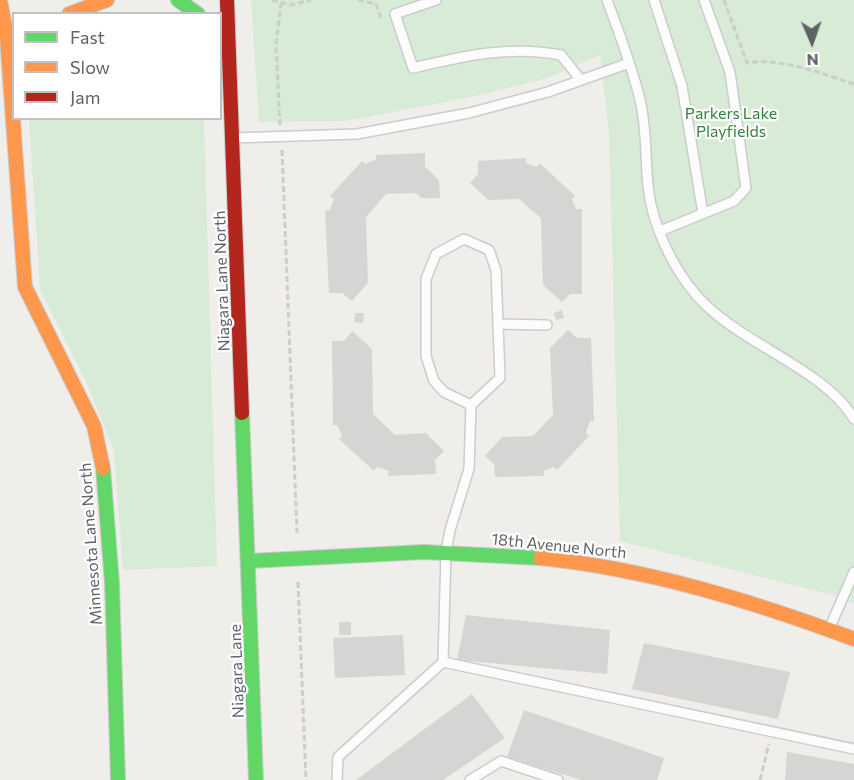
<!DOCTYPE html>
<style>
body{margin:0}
#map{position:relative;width:854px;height:780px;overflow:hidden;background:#efeeea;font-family:Commissioner,sans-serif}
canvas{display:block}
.legend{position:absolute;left:12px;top:12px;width:210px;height:108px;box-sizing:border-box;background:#fff;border:2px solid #bfc1c3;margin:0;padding:8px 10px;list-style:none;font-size:18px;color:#5f6368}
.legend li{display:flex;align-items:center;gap:12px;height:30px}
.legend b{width:30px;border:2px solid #bfc1c3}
.north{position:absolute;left:782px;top:12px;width:60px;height:60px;-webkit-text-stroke:4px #fff;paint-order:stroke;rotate:178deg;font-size:16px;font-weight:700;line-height:24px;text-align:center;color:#5f6368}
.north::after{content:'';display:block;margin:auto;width:21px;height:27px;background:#5f6368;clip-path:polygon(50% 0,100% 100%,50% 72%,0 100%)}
</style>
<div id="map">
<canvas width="854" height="780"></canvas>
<ul class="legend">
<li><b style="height:8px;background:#63d668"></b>Fast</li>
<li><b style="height:8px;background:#ff974d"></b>Slow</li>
<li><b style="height:8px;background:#b3261e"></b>Jam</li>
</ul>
<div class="north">N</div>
</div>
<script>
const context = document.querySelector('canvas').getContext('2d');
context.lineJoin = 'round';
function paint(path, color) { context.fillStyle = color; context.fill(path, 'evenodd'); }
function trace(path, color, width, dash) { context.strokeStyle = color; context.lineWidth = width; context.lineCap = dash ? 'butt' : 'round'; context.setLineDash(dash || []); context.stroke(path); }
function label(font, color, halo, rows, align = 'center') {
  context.font = font + ' Commissioner,sans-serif'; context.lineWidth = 4.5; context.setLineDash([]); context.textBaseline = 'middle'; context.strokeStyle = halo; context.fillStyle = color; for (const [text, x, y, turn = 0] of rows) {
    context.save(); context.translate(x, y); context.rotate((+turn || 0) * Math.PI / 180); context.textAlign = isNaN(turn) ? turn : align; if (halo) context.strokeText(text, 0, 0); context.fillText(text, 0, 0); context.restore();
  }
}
paint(new Path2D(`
 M251 0H854V604L836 596 620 541 609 132 600 55 548 78 476 96 346 121 259 122Z
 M29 119H204L217 566 123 570 114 451 88 386 40 289Z`), '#d8ebd6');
paint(new Path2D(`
 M425 153V167L439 180 440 198H421L416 193 386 194 366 217 368 283 352 301 342 293H329L325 210H330L334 199 330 196 362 161 366 164 376 159V155Z
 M526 158V163L537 167 540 163 575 196 572 199 576 209H582V294H570L562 302 543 285 541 218 519 199 488 200 470 183 478 174V161Z
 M562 310 564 318 556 320 554 313Z
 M355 313H364L363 323 354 322Z
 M568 330 577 338H591L594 421H590L586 432 589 436 557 470 553 467 544 471V476L495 477 494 464 485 456 502 437 533 436 553 415 550 348Z
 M352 331 372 349 373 414 395 435 426 433 444 451 435 460 436 474 388 476 389 471 377 467 374 471 339 439 342 435 337 425H333L332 341H344Z
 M466 615 610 630 607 674 457 660Z
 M339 622H351V635H339Z
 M403 635 405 675 335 678 333 638Z
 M644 643 790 672 778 719 632 689Z
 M472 694 505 738 443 780H356Z
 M524 710 664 758 657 780H581L507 757Z
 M787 752 854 764V780H785Z`), '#d6d5d3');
const lane = new Path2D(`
 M436 0 395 14 413 68C463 56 510 45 561 55L580 79
 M607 0C619 33 632 66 640 100 647 128 645 157 648 186 652 225 672 267 697 296 739 344 824 368 854 419
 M654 0 682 86 703 214
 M233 138 357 134 469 113 548 92 629 63
 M660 231 734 201 746 188 730 72 704 0
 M498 324 547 325
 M830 627 854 572
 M443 662 854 749
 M337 780 338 757 443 662 446 552 450 530 469 469 471 405 444 392 434 381 426 356V279L436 254 464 239 489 250 496 270 500 378 471 405
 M470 780 501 761 558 780`);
const fast = new Path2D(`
 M178 0 198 14
 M242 413 256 780
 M103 468 112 583 118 780
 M249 561 424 552 540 558`);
const slow = new Path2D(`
 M0 0 7 37 25 287 94 426 103 468
 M69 14 107 0
 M540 558C648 569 752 601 854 639`);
const jam = new Path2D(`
 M227 0 242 413`);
trace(lane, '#cbcccc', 12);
trace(fast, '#cacacb', 16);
trace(slow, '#cacacb', 16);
trace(jam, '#cacacb', 16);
trace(new Path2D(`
 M272 0 290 5 311 0
 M358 0 376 4 381 18
 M724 0 747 63C781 57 822 74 854 84
 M280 125 276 45 281 4
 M282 150 297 533
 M298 582 306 780
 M760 780 769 744`), '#cacfcc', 3, [6, 3]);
trace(lane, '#fdfcfc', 9);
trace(fast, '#63d668', 14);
trace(slow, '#ff974d', 14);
trace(jam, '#b3261e', 14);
label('16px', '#348238', '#fff', [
 ["Parkers Lake",731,114],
 ["Playfields",731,132]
]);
label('16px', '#5f6368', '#fff', [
 ["Niagara Lane North",222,281,-92],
 ["Minnesota Lane North",91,544,-94],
 ["18th Avenue North",559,546,6],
 ["Niagara Lane",237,671,-92]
]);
</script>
